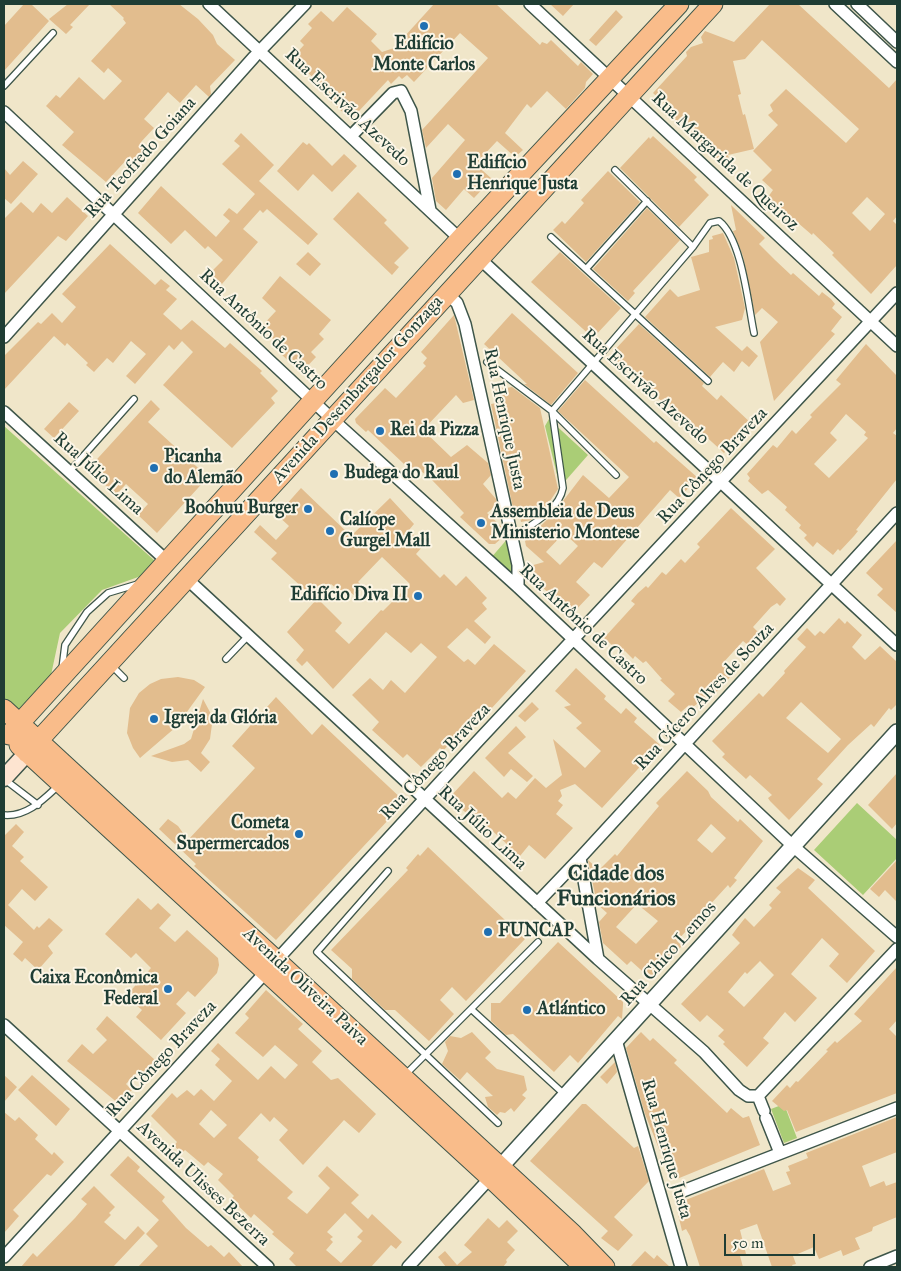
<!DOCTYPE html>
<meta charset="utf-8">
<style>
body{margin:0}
#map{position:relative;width:901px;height:1271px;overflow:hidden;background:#f0e6c9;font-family:"IM FELL Great Primer",serif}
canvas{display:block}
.frame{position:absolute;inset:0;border:5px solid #1f3d34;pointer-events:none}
.scale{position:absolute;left:724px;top:1234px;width:91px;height:22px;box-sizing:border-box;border:2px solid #1f3d34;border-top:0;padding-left:6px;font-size:15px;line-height:18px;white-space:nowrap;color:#1f3d34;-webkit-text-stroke:4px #fcf5e5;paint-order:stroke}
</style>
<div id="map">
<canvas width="901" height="1271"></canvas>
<div class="frame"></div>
<div class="scale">50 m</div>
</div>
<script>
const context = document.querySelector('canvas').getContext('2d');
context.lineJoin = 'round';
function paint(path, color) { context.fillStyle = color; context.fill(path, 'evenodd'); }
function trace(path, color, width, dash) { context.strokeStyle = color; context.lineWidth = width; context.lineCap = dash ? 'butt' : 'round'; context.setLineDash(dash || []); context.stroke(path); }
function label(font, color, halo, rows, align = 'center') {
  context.font = font + ' "IM FELL Great Primer",serif'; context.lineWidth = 4; context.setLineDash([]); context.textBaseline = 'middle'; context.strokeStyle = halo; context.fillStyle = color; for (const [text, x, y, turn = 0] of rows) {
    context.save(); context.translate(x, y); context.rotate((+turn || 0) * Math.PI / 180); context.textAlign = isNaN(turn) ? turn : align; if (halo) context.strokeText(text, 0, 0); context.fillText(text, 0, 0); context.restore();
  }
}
paint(new Path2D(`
 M549 419 588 455 560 487 545 426Z
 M4 426 155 561 141 576 102 590 60 633 51 675 20 709 15 710 4 701Z
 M509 537 514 580 490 559Z
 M857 803 897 840V858L863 895 814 850Z
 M784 1104 797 1138 784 1143 771 1109Z`), '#aacd76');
paint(new Path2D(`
 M24 4H31L49 21 4 71V26Z
 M68 4H90L70 25 73 27 66 34 49 19Z
 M109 4H179L198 19 213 35 217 44 235 60 210 86 211 94 209 97 196 85 180 103 168 92 144 119 154 128 141 142 148 148 135 162 130 156 106 182 62 145 74 132 46 106 56 95 60 98 79 77 104 100 122 81 108 68 104 73 91 61 126 23 123 19 124 18Z
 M434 4H496L540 45 542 42 547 44 551 40 578 66 581 62 593 74 586 82 585 88 566 109 547 91 531 108 527 104 505 133 523 150 515 157 497 141 481 158 488 164 482 170 492 179 474 198 464 189 446 210 436 201 432 178 465 140 448 124 426 148 422 130 488 58 460 33 414 82 407 75 402 79 399 76 391 84 388 80 358 112 354 108 347 116 329 100 333 96 292 58 304 45 300 41 312 28 308 24 321 11 333 22 347 7 377 34 371 41 382 52 394 48Z
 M550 4H574L563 16Z
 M770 4H798L889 88 897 79V216L893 221 897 225V265L871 294 832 255 834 253 813 233 812 235 768 197 773 190 762 180 772 170 753 151 778 125 768 115 773 111 770 105 786 89 846 143 859 129 762 40 745 59 733 61 741 94 738 95 743 115 745 114 754 149 728 155 732 173 665 111 668 107 653 93 687 56 686 52 691 47 703 43 701 37 705 31 734 42ZM867 197 885 214 870 231 852 213Z
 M616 10 623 17 596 46 589 40Z
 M241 133 274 165 259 181 318 234 308 245 267 209 263 213 260 210 243 229 258 242 222 284 210 273 223 260 208 246 205 249 185 230 171 244 138 213 161 186 216 237 230 221 223 215 229 208 237 214 255 194 222 164 240 146 234 141Z
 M653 136 697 177 694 180 709 195 679 227 620 168 649 137 650 139Z
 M303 142 307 145 309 143 332 166 344 154 357 166 332 192 313 174 298 191 277 171Z
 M23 161 38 174 11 204 4 198V168L10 175Z
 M608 171 640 202 586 262 553 230 562 221 565 224 584 203 581 200Z
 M358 192 387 220 384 223 409 248 394 263 399 267 392 275 333 219Z
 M67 197 88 216 66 241 58 236 4 294V219L21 202 33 213 41 203 52 213Z
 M731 205 765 238 759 244 775 260 791 275 793 273 819 296 822 292 831 299 835 304 832 308 842 317 831 331 835 334 774 401 760 342 778 322 762 308 755 315 743 256 733 231 736 230Z
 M647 208 680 240 633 291 635 293 628 301 593 269Z
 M723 233 734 258 745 308 742 320 715 327 742 351 747 346 758 356 749 367 742 361 734 372 723 362 710 377 645 317 670 289 678 297 700 290 691 257 709 252V240L713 239 712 236Z
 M110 244 155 285 161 279 170 286 166 290 177 299 163 314 181 330 192 320 225 348 230 343 262 371 260 373 278 391 271 398 275 403 232 448 163 385 193 352 182 341 174 350 169 345 135 384 126 376 146 354 131 341 113 363 107 358 94 372 86 365 88 363 67 343 65 346 54 336 4 390V356L38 322 41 324 52 313 62 323 76 307 62 294Z
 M308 252 321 264 310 276 296 264Z
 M560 252 621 308 593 338 531 282Z
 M280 276 331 320 319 334 324 339 311 352 316 357 301 373 279 352 282 348 261 327 276 311 262 298Z
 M512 313 578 373 551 405 524 384H527L484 344Z
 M454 315 474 400 463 403 456 395 423 430 451 457 467 445 488 463 491 475 483 484 496 499 497 505 487 513 502 527 504 536 495 544H489L460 517 464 513 431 479 417 468 415 470 406 462 404 464 368 430 366 432 356 423 355 419 385 388 396 398 426 366 423 363 427 358 421 352Z
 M639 324 704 383 702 386 717 400 721 395 752 424 724 453 678 411 676 414 610 355Z
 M866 344 897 376V428L893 433 897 436V479L856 530 858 531 854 536 840 551 838 549 833 555 817 542 813 547 804 538 807 535 799 528 801 525 785 510 787 507 768 490 762 494 748 481 750 478 747 474 773 445 777 448 792 430 796 434 812 417 810 415 841 384 836 380ZM846 414 866 432 864 435 868 438 829 478 814 464 837 440 830 433Z
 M585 380 654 443 656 441 698 478 679 498 670 490 602 568 594 562 576 582 590 595 572 614 533 579 530 566 544 562 526 546 525 541 553 514 583 475 609 498 629 477 558 411ZM564 533 578 546 560 565 546 552Z
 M512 387 540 408 558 489 546 507 531 520 521 522 518 507 513 508 491 404 497 403 494 390Z
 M151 400 160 409 148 422 208 477 157 533 138 515 148 504 126 484 116 495 88 469Z
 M69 402 79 411 54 438 44 429Z
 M301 488 351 536 390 498 414 524 409 530 424 545 416 554 440 578 444 574 456 586 466 576 487 598 482 603 487 609 474 621 491 637 485 644 467 628 447 647 464 662 468 659 475 665 494 644 526 671 478 723 477 721 463 736 460 732 443 751 440 748 421 767 407 754 403 758 372 730 379 722 352 695 370 678 383 690 391 680 405 693 437 657 421 643 411 653 386 632 333 689 307 661 302 666 296 660 304 650 287 632 316 600 271 559 277 553 254 532 260 525 276 540 289 526 277 515ZM382 557 410 584 383 611 381 610 349 644 335 631 342 623 318 599 331 584 345 596 349 591 355 596 363 586 358 582Z
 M731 508 775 549 756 568 786 599 780 606 777 603 771 607 753 627 760 634 749 646 743 641 722 664 733 674 708 701 704 698 692 708 689 705 681 712 668 701 675 694 660 680 662 679 646 661 643 663 635 656 633 659 625 651 621 653 604 638 635 604 631 601 638 593 646 586 648 588 662 572 666 575 681 559 685 563 700 547 697 544Z
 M897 540V613L877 595 883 589 866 573Z
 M839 618 845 624 847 621 862 635 852 647 865 660 880 646 897 662V704L891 710 889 708 874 727 871 724 848 745 817 779 823 784 789 820 770 801 768 798 772 795 750 775 746 779 722 757 725 754 712 741 759 693 763 697 785 673 784 671 806 647 797 639 807 628 815 636 820 631 824 634ZM801 702 841 739 828 753 786 718Z
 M576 668 606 696 604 699 621 714 626 708 637 718 634 722 660 745 602 808 575 784 560 790 562 796 558 801 563 805 556 814 573 828 545 859 529 845 520 856 475 815 472 818 449 798 474 771 502 798 508 792 516 799 535 778 546 788 562 775 553 739 585 768 601 751 576 728 582 723 564 707 571 705 555 691Z
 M178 677 194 680 205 687 176 727 140 758 133 748 127 733 130 708 139 693 150 684 161 679Z
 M276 697 312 735 322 724 405 802 276 940 194 866 196 864 159 829 168 819 178 826 188 840 255 768 232 746Z
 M203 699 211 714 212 724 210 739 201 753 210 762 201 772 188 760 172 762 151 756 184 744 191 739Z
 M532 702 539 709 525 722 518 716Z
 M516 726 526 737 508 753 533 776 527 782 511 769 504 777 485 758Z
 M687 771 708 791 711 797 738 822 740 819 763 841 734 878 737 880 730 888 728 885 706 909 677 941 682 946 650 978 631 961 627 965 603 943 599 922 607 913 597 904 588 860 599 870 615 854 617 856 659 806 656 803ZM711 824 726 838 712 853 697 840ZM637 904 658 921 636 944 616 927Z
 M897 773V823L892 829 868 805Z
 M16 824 24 832 12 846 24 857 20 861 48 887 35 901 22 889 8 905 34 930 37 926 39 928 49 918 63 930 48 946 53 953 38 970 25 958 22 962 13 954 23 942 4 925V836Z
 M428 847 525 939 466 1001 452 987 440 1000 454 1014 429 1041 395 1010H385L352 979V969L331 950 408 870 406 868 418 854 420 856Z
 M897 860V902L885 890 879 897 870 889Z
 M798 868 815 880 808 888 875 951 847 983 829 966 839 954 822 938 791 974 817 998 795 1022 785 1012 763 1038 769 1043 747 1067 723 1044 725 1042 718 1036 724 1030 707 1015 700 1022 681 1004 740 943 732 935 737 928 745 918 754 927 772 908 769 905 781 892 776 888ZM760 961 774 975 744 1007 728 992 745 972 747 974Z
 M138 898 151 910 158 903 171 915 159 928 175 942 187 930 218 958 219 965 217 973 195 997 188 991 176 1004 186 1013 161 1040 136 1017 142 1010 126 996 151 968 136 953 131 958 105 934Z
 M558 942 623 1002V1005L622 1019 618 1016 578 1063 570 1055 554 1072 513 1034 506 1035 491 1021V1003H500Z
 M897 967V1020L889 1029 897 1037V1093L796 1132 787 1110 784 1111 772 1101 787 1085 790 1088 796 1081 798 1082 828 1051 826 1050 835 1041 837 1043 862 1021 854 1014Z
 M266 990 303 1024 298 1029 322 1051 312 1062 331 1080 338 1078 376 1114 359 1133 344 1120 303 1165 279 1140 288 1130 274 1117 270 1122 261 1113 238 1138 259 1157 257 1160 293 1192 287 1198 307 1214 330 1188 318 1176 327 1166 359 1195 351 1203 368 1219 372 1214 402 1242 396 1249 391 1245 371 1267H297L289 1259 294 1253 272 1234 274 1232 254 1214 251 1218 231 1199 234 1196 218 1180 223 1174 208 1162 204 1166 185 1150 182 1153 174 1146 177 1142 151 1116 172 1093 177 1098 187 1090 194 1096 201 1089 214 1101 232 1081 215 1065 220 1059 211 1051 218 1043 258 1080 271 1066 285 1079 298 1065 275 1045 263 1057 235 1033 249 1018 245 1014ZM211 1110 227 1125 214 1138 199 1124ZM345 1213 363 1231 357 1237 362 1241 341 1263 326 1250 333 1242 330 1239 333 1237 327 1232Z
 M107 1016 155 1060 146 1071 142 1073 139 1070 126 1084 132 1090 119 1104 67 1061 82 1044 93 1054 107 1040 96 1029Z
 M472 1032 491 1052 485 1058 497 1069 524 1076 527 1090 522 1095 526 1098 514 1112 511 1108 505 1113 500 1112 497 1115 488 1107 485 1097 493 1096 467 1072 460 1080 442 1064 448 1051 445 1042 450 1036 461 1038Z
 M641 1032 650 1041 653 1038 677 1060 674 1063 727 1113 731 1108 743 1118 749 1116 760 1145 672 1181 645 1114 626 1048Z
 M615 1062 617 1072 607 1084 600 1077Z
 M4 1075 17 1087 4 1102Z
 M32 1075 70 1109 56 1126 18 1090Z
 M582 1104H586L634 1148 638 1146 649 1181 614 1217 633 1235 618 1251 601 1238 608 1231 530 1161Z
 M4 1112 15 1121 19 1117 38 1135 35 1139 52 1155 54 1152 64 1162 51 1176 47 1174 13 1210 19 1216 4 1233Z
 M897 1117V1152L862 1166 870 1187 884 1181 886 1186 897 1182V1217L873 1227 872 1231 855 1238 860 1249 843 1256 841 1250 819 1259 814 1247 793 1256 796 1264 792 1265 793 1267H772L757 1224 740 1230 746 1254 740 1256 743 1267H700L690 1236 686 1229 682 1231 678 1214 682 1212 678 1203 764 1169 773 1191 791 1184 786 1172 790 1171 788 1166 808 1158 806 1153Z
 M128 1156 140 1167 137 1171 165 1197 162 1201 186 1228 208 1247 211 1245 224 1257 229 1252 243 1267H138L158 1246 146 1234 159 1220 110 1175Z
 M94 1186 115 1207 109 1213 111 1215 104 1222 125 1240 138 1226 145 1233 113 1267H21L33 1253 37 1257 75 1218 87 1204 81 1199Z
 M488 1218 499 1228 507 1220 518 1231 507 1242 515 1250 506 1260 507 1262 503 1267H446L438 1257 445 1251 457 1265 472 1252 464 1245Z
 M645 1251 654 1259 657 1255 670 1267H630Z`), '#e2bd8e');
const service = new Path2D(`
 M4 86 53 33
 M615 170 693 247
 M551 237 708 381
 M586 269 647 201
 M487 362 552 411 563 488C559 511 529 526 512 538
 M69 472 134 399
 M616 475 552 411 693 247 710 223 719 221C742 239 748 304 754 333
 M226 659 248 636
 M111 665 124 678
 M62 669 65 645 87 612 108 593 138 584
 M4 779 38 805
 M4 815C27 817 44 799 59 785
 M388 871 317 952 498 1123
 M471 1009 565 1095
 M404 1076 538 942`);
const minor = new Path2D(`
 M209 4 460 239
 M530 4 897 346
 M835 4 897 62
 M857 4 897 42
 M4 112 332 419 518 587 793 846 897 937
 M351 136 393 93 401 91 411 111 430 210
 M479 258 897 645
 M447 293 457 303 465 324 518 565V587
 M4 337 254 57 305 4
 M4 412 168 562
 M186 578 598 959 704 1052 739 1090 748 1096H758
 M580 858 598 959
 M537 903 580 858 897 513
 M4 1025 268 1267
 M616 1040 681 1267
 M758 1096 897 949
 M758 1096 764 1111
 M766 1118 780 1153
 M683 1191 897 1108
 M4 1257 477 742 897 293
 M408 1267 490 1178
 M870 1267 897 1256`);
const tertiary = new Path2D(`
 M494 1174 897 732`);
const secondary = new Path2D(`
 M4 778 27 753`);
const primary = new Path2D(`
 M4 709 573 1234 605 1267
 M9 735 460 239 679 4
 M19 745 497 1184 584 1267
 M27 753 713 4`);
trace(service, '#3e564a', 8);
trace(minor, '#3e564a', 14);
trace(tertiary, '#3e564a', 18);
trace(secondary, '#3e564a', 19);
trace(primary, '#3e564a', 21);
trace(service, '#fff', 5.5);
trace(minor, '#fff', 11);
trace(tertiary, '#fff', 15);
trace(secondary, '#fde4d0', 16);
trace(primary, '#f9bc8a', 19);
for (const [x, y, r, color] of [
 [424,26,5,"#1f6fb2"],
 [457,174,5,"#1f6fb2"],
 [380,431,5,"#1f6fb2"],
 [154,468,5,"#1f6fb2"],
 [334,474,5,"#1f6fb2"],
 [308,509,5,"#1f6fb2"],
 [481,523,5,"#1f6fb2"],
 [330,531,5,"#1f6fb2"],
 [418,596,5,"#1f6fb2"],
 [154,719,5,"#1f6fb2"],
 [299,834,5,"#1f6fb2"],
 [488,932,5,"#1f6fb2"],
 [168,989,5,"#1f6fb2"],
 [527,1010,5,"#1f6fb2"]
]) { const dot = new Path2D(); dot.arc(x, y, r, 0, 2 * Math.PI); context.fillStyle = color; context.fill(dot); trace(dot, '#fcf5e5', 2); }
label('bold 18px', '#1f3d34', '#fcf5e5', [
 ["Edifício",424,45,"center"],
 ["Monte Carlos",424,66,"center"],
 ["Edifício",467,164],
 ["Henrique Justa",467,185],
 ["Rei da Pizza",390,431],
 ["Picanha",164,458],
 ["do Alemão",164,479],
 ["Budega do Raul",344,474],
 ["Boohuu Burger",298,509,"right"],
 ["Assembleia de Deus",491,513],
 ["Ministerio Montese",491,534],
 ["Calíope",340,521],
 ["Gurgel Mall",340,542],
 ["Edifício Diva II",408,596,"right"],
 ["Igreja da Glória",164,719],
 ["Cometa",289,824,"right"],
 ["Supermercados",289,845,"right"],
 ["FUNCAP",498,932],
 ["Caixa Econômica",158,979,"right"],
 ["Federal",158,1000,"right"],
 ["Atlántico",537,1010]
], 'left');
label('18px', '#1f3d34', '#fcf5e5', [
 ["Rua Escrivão Azevedo",347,108,43],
 ["Rua Teofredo Goiana",141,158,-48],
 ["Rua Margarida de Queiroz",725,162,43],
 ["Rua Antônio de Castro",263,330,43],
 ["Rua Escrivão Azevedo",645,387,42],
 ["Avenida Desembargador Gonzaga",358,390,-48],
 ["Rua Henrique Justa",504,419,78],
 ["Rua Cônego Braveza",713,466,-47],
 ["Rua Júlio Lima",98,474,42],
 ["Rua Antônio de Castro",583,625,43],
 ["Rua Cícero Alves de Souza",705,697,-47],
 ["Rua Cônego Braveza",436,762,-47],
 ["Rua Júlio Lima",482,828,43],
 ["Rua Chico Lemos",669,954,-48],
 ["Avenida Oliveira Paiva",305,987,43],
 ["Rua Cônego Braveza",162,1059,-47],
 ["Rua Henrique Justa",666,1149,74],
 ["Avenida Ulisses Bezerra",203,1184,43]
]);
label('bold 22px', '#1f3d34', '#fcf5e5', [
 ["Cidade dos",616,875],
 ["Funcionários",616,900]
]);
</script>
